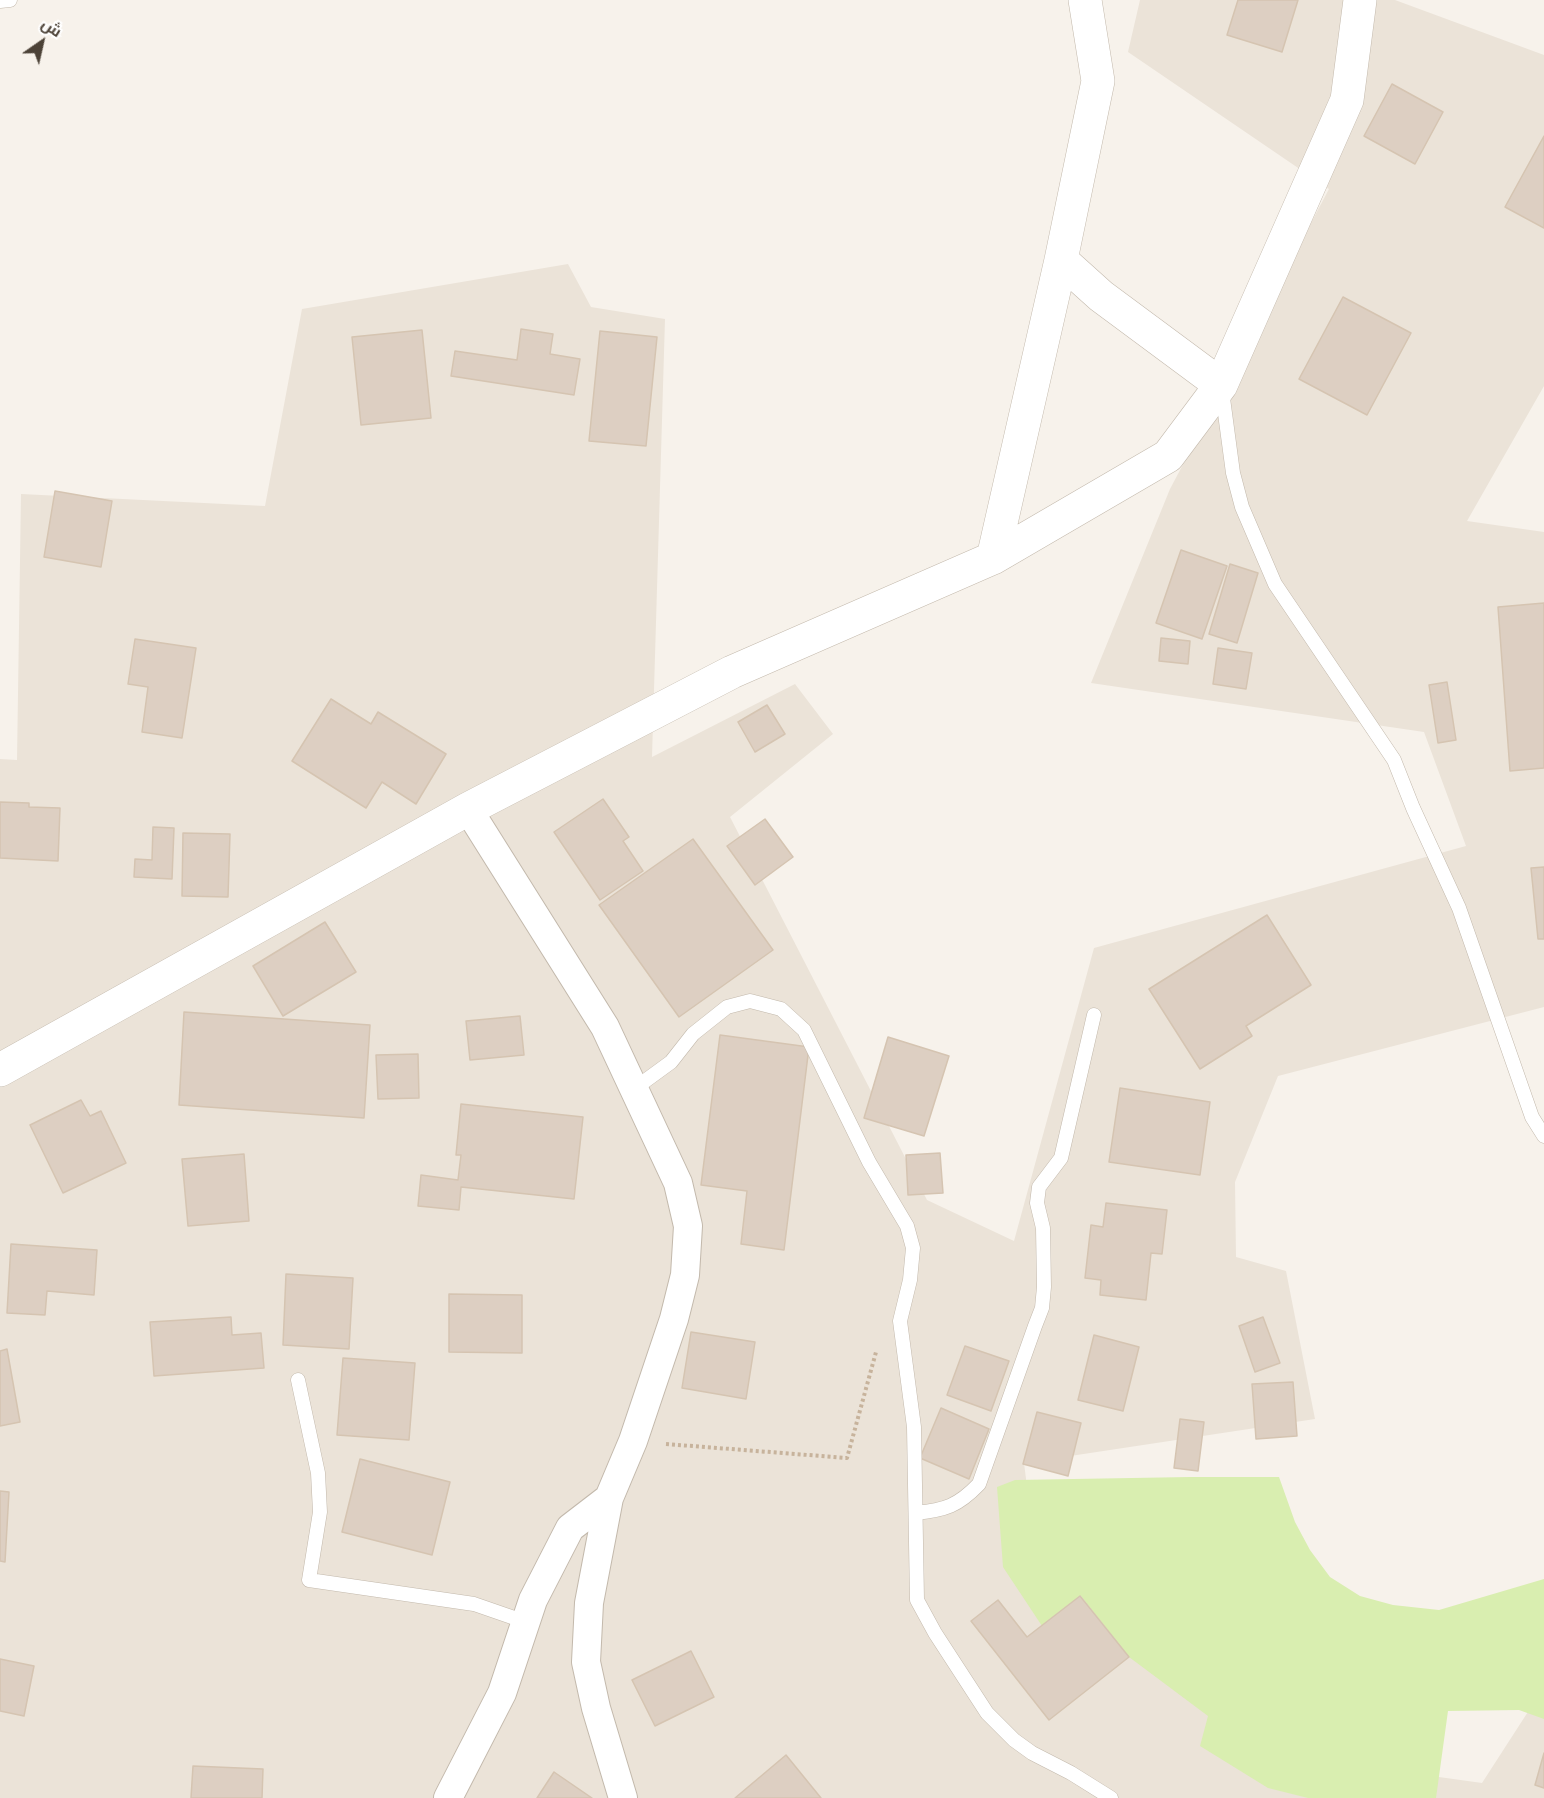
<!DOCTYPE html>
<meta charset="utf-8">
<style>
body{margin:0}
#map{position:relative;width:1544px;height:1798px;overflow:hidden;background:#f7f2eb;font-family:Inter,Cairo,sans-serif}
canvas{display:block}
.north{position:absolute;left:12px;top:12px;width:60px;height:60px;-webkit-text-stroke:4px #fff;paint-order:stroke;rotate:34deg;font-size:16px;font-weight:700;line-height:24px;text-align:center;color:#4c4237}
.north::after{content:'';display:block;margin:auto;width:21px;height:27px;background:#4c4237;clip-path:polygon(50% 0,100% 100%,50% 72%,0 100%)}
</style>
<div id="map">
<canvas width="1544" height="1798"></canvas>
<div class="north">ش</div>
</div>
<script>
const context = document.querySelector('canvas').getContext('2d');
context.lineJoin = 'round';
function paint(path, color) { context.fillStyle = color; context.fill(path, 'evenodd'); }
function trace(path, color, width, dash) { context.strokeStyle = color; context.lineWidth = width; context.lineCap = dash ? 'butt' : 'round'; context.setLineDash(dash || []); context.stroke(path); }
paint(new Path2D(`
 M1140 0H1395L1544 55V386L1467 521 1544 532V1007L1278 1076 1235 1182 1236 1257 1286 1271 1315 1419 1024 1463 1033 1534 1225 1692 1224 1747 1482 1783 1544 1687V1798H0V759L17 760 21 494 265 506 302 309 568 264 591 307 665 319 652 757 795 684 833 734 730 817 927 1200 1014 1241 1094 948 1466 846 1424 732 1091 683 1170 489 1329 189 1128 52Z`), '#ebe3d8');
paint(new Path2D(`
 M1190 1477H1279L1295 1522 1310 1550 1330 1577 1360 1596 1393 1605 1439 1610 1544 1579V1719L1519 1710 1448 1711 1436 1798H1308L1268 1788 1200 1746 1208 1716 1129 1657 1081 1596 1042 1626 1003 1567 997 1487 1015 1480Z`), '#d9eeb0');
const building = new Path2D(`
 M1238 0H1298L1282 52 1227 35Z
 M1392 84 1443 112 1415 164 1364 136Z
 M1544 136V228L1505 207Z
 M1343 297 1411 333 1367 415 1299 379Z
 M521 329 553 334 550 354 580 359 574 395 451 376 455 351 517 360Z
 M422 330 431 418 361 425 352 337Z
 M600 331 657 337 646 446 589 441Z
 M55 491 112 501 101 567 44 557Z
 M1181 550 1227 566 1202 639 1156 623Z
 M1230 564 1258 573 1237 643 1209 634Z
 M1544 603V768L1510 771 1498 607Z
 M1161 638 1190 641 1188 664 1159 661Z
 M135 639 196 648 182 738 142 732 148 687 128 684Z
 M1218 648 1252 653 1246 689 1213 684Z
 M1447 682 1456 740 1438 743 1429 685Z
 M331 699 371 724 378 712 446 754 416 804 382 782 366 808 292 761Z
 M767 705 785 734 755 752 738 722Z
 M603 799 629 837 623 841 643 871 600 900 554 832Z
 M0 802 29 803V807L60 808 58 861 0 858Z
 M765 819 793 857 755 885 727 846Z
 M153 827 174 828 172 879 134 877 135 859 152 860Z
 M183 833 230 834 228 897 182 896Z
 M693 839 773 950 679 1017 599 905Z
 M1544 867V939H1538L1531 868Z
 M1267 915 1311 985 1246 1026 1252 1036 1200 1069 1149 989Z
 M325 922 356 972 283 1016 253 966Z
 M184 1012 370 1025 364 1118 179 1105Z
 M520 1016 524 1055 470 1060 466 1021Z
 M720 1035 809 1047 784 1250 741 1244 747 1191 701 1185Z
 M888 1037 949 1056 924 1136 864 1118Z
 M418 1054 419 1098 378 1099 376 1055Z
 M1120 1088 1210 1102 1200 1175 1109 1162Z
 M81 1100 90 1116 101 1111 126 1163 63 1193 30 1125Z
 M461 1104 583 1117 574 1199 461 1187 459 1210 418 1206 421 1175 458 1180 461 1155H456Z
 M940 1153 943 1193 908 1195 906 1155Z
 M244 1154 249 1221 188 1226 182 1159Z
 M1106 1203 1167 1210 1162 1254 1151 1253 1146 1300 1100 1295 1101 1280 1085 1278 1091 1225 1103 1227Z
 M11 1244 97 1250 94 1295 47 1291 45 1315 7 1313Z
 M286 1274 353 1278 349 1349 283 1345Z
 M449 1294 522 1295V1353L449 1352Z
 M231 1317 232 1335 261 1333 264 1368 154 1376 150 1322Z
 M1263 1317 1280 1363 1255 1372 1239 1326Z
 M691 1332 755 1342 746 1399 682 1388Z
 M1094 1335 1139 1347 1123 1411 1078 1400Z
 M965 1346 1009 1361 991 1411 947 1395Z
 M7 1349 20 1422 0 1426V1351Z
 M343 1358 415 1363 409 1440 337 1435Z
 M1293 1382 1297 1436 1256 1439 1252 1384Z
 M941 1408 989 1429 969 1479 920 1458Z
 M1037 1412 1081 1423 1068 1476 1023 1464Z
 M1180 1419 1204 1422 1198 1471 1174 1468Z
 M360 1459 450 1482 432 1555 342 1532Z
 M0 1491 9 1492 5 1562 0 1561Z
 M1080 1596 1129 1657 1049 1720 971 1621 998 1600 1027 1637Z
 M691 1651 714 1697 655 1726 632 1680Z
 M0 1659 34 1666 24 1716 0 1711Z
 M1544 1753V1788L1535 1785Z
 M786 1755 821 1798H735Z
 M193 1766 263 1769 262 1798H191Z
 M554 1772 592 1798H537Z`);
paint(building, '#ddcfc2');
trace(building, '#d5c4b1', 1.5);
const service = new Path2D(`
 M0 1 10 0
 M1222 391 1233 473 1242 507 1275 584 1394 760 1413 808 1459 908 1532 1117 1544 1136
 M634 1089 671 1062 693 1034 727 1007 750 1001 781 1009 804 1030 869 1162 907 1226 913 1248 910 1280 900 1321 914 1427 917 1600 935 1633 987 1713 1014 1740 1032 1753 1071 1773 1111 1798
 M298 1380 318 1473 320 1512 309 1580 474 1604 526 1622
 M916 1513C945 1510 958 1506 979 1484L1035 1326 1042 1308 1044 1287 1043 1228 1037 1203 1039 1187 1061 1158 1094 1015`);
const minor = new Path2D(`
 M468 809 605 1027 678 1183 688 1226 685 1275 674 1319 633 1441 609 1498 589 1603 586 1662 596 1708 623 1798
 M448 1798 502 1693 533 1600 570 1528 609 1498`);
const tertiary = new Path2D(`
 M1061 260 1101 296 1221 385
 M993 558 1061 260 1098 81 1085 0
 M0 1070 468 809 732 672 993 558 1168 456 1221 385 1347 100 1360 0`);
trace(service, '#c3b9ac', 15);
trace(minor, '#c3b9ac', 30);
trace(tertiary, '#c3b9ac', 34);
trace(new Path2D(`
 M666 1444 847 1458 876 1352`), '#c7b39c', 4, [3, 3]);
trace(service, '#fff', 14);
trace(minor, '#fff', 28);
trace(tertiary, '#fff', 33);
</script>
